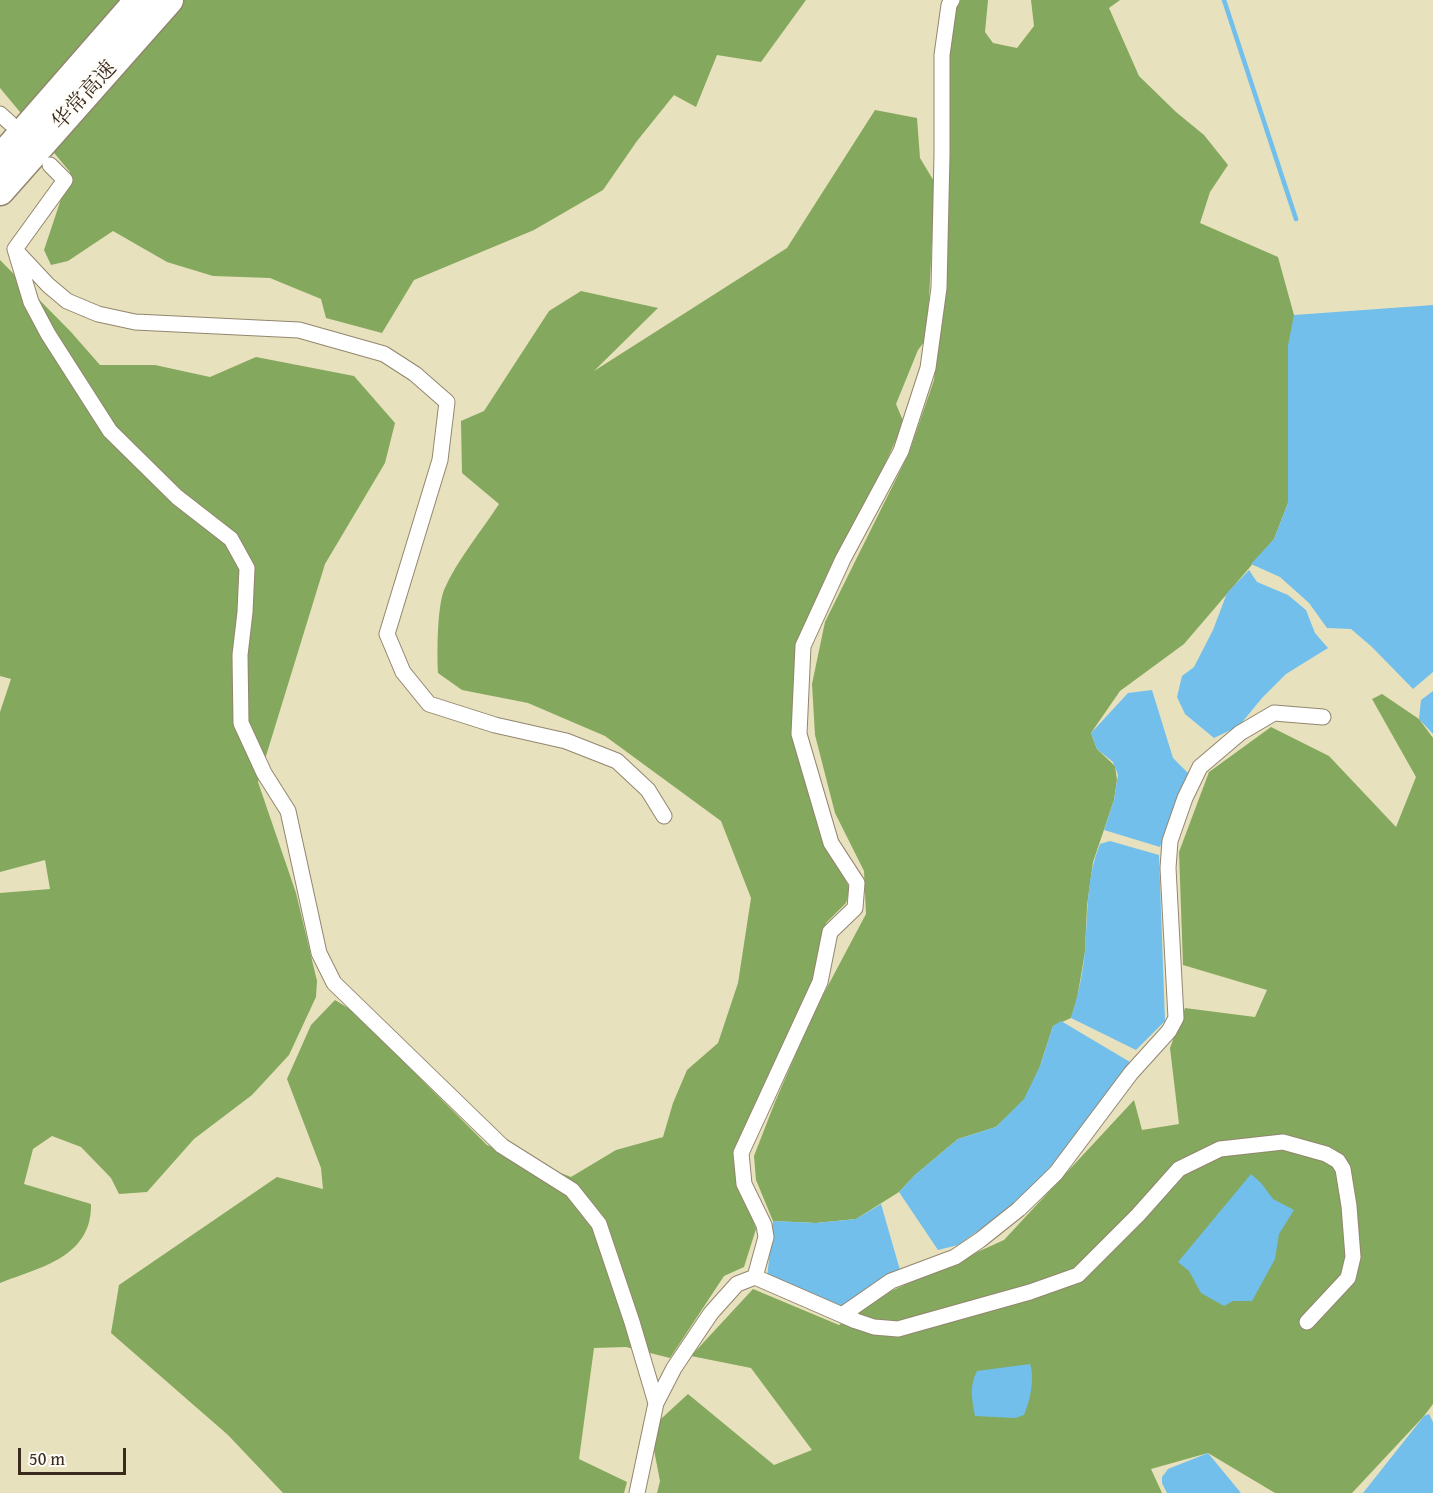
<!DOCTYPE html>
<meta charset="utf-8">
<style>
body{margin:0}
#map{position:relative;width:1433px;height:1493px;overflow:hidden;background:#e8e1bd;font-family:"Gentium Book Plus",serif}
canvas{display:block}
.scale{position:absolute;left:18px;top:1448px;width:108px;height:27px;box-sizing:border-box;border:3px solid #3b2a1e;border-top:0;padding-left:8px;font-size:18px;line-height:21px;white-space:nowrap;color:#3b2a1e;-webkit-text-stroke:4px #fdfcf7;paint-order:stroke}
</style>
<div id="map">
<canvas width="1433" height="1493"></canvas>
<div class="scale">50 m</div>
</div>
<script>
const context = document.querySelector('canvas').getContext('2d');
context.lineJoin = 'round';
function paint(path, color) { context.fillStyle = color; context.fill(path, 'evenodd'); }
function trace(path, color, width, dash) { context.strokeStyle = color; context.lineWidth = width; context.lineCap = dash ? 'butt' : 'round'; context.setLineDash(dash || []); context.stroke(path); }
function label(font, color, halo, rows, align = 'center') {
  context.font = font + ' "Gentium Book Plus","Noto Serif SC",serif'; context.lineWidth = 4.5; context.setLineDash([]); context.textBaseline = 'middle'; context.strokeStyle = halo; context.fillStyle = color; for (const [text, x, y, turn = 0] of rows) {
    context.save(); context.translate(x, y); context.rotate((+turn || 0) * Math.PI / 180); context.textAlign = isNaN(turn) ? turn : align; if (halo) context.strokeText(text, 0, 0); context.fillText(text, 0, 0); context.restore();
  }
}
paint(new Path2D(`
 M0 0H806L761 62 717 55 696 107 674 95 637 141 603 190 534 230 414 280 382 333 326 318 321 299 270 278 213 276 167 262 113 231 68 261 51 265 44 250 70 172 0 88Z
 M960 0H988L985 32 993 43 1017 48 1034 26 1031 0H1120L1109 8 1139 76 1176 112 1204 135 1228 165 1210 192 1200 223 1278 257 1294 315 1288 503 1274 539 1184 644 1120 691 1091 733 1097 749 1115 766 1117 780 1114 800 1093 862 1087 906 1085 952 1077 999 1071 1018 1053 1026 1039 1069 1025 1099 996 1127 958 1139 915 1175 899 1192 856 1219 816 1223 773 1221 756 1180 754 1156 775 1102 814 1012 866 914 864 871 835 813 815 735 812 684 825 622 909 453 934 380 945 282 948 56 957 5Z
 M875 110 917 118 920 158 935 183 927 338 918 350 896 404 904 423 868 500 798 640 793 736 825 843 850 889 846 903 826 923 815 976 758 1103 734 1164 756 1229 744 1267 724 1276 670 1358 626 1347 594 1348 579 1459 627 1482 624 1493H283L228 1435 111 1333 119 1285 277 1177 323 1189 321 1168 287 1079 311 1025 335 1000 353 1011 487 1145 571 1177 616 1150 663 1137 673 1103 687 1070 718 1043 738 983 751 898 721 821 605 736 528 703 462 690 438 673C437 654 437 608 444 590 457 560 481 532 499 504L462 473 461 421 484 411 549 311 581 291 658 308 594 371 787 248Z
 M0 260 71 332 100 365H155L210 377 256 357 354 376 395 423 385 463 325 564 258 782 296 893 317 981 316 997 289 1055 252 1095 194 1139 147 1192 119 1194 111 1178 81 1147 52 1136 33 1149 24 1184 91 1204C92 1257 41 1267 0 1283V893L50 889 45 860 0 872V712L11 679 0 676Z
 M1382 694 1419 719 1433 738V1404L1424 1416 1352 1493H1275L1208 1453 1151 1469 1162 1493H657L660 1481 650 1429 688 1394 774 1465 812 1450 751 1368 691 1356 753 1289 839 1325 891 1291 1004 1240 1134 1100 1142 1130 1179 1124 1170 1048 1185 1008 1255 1017 1267 990 1183 965 1179 852 1209 772 1271 727 1329 756 1396 827 1416 777 1372 699Z`), '#84a85d');
paint(new Path2D(`
 M1433 305V672L1413 689 1372 647 1351 629 1327 628 1309 603 1280 577 1251 564 1274 539 1288 503V345L1294 315Z
 M1249 570 1257 582 1288 595 1306 610 1315 633 1328 648 1286 674 1262 698 1239 726 1214 738 1185 714 1177 697 1182 676 1194 667 1213 630 1227 593Z
 M1152 690 1173 758 1189 774 1160 847 1104 830 1114 800 1118 775 1113 762 1097 749 1091 733 1128 693Z
 M1433 691V734L1419 719 1421 700Z
 M1110 841 1159 855 1165 1021 1136 1050 1071 1018C1078 996 1083 973 1085 950 1088 914 1086 878 1100 844Z
 M1061 1021 1130 1062 1119 1079 1043 1176 1000 1215 958 1245 938 1250 899 1192 915 1175 958 1139 996 1127 1024 1099 1040 1066 1053 1026Z
 M1251 1174 1261 1183 1273 1199 1294 1210 1279 1234 1275 1259 1252 1301H1233L1224 1306 1201 1293 1189 1271 1178 1262Z
 M881 1204 900 1270 844 1310 767 1278 773 1221 816 1223 856 1219Z
 M1030 1364C1035 1378 1030 1401 1024 1415L1015 1418 975 1416C972 1400 969 1386 977 1371Z
 M1429 1414 1433 1422V1493H1363L1424 1416Z
 M1208 1453 1241 1493H1167L1162 1483V1477L1168 1469Z`), '#72bfec');
trace(new Path2D(`
 M1224 0 1296 219`), '#72bfec', 4.5);
const minor = new Path2D(`
 M0 114 10 123
 M50 165 65 180 15 249 31 302 48 334 110 431 177 497 231 539 247 568 245 612 240 655 241 723 264 773 288 811 319 953 334 983 502 1146 572 1190 599 1224 632 1322 656 1403 637 1493
 M19 254 48 285 67 301 98 314 135 322 299 330 384 354 415 374 447 402 440 460 387 634 403 672 429 704 495 725 566 741 617 761 648 790 664 816
 M755 1277 766 1237 764 1225 744 1184 741 1153 820 982 830 932 855 908 857 883 831 843 799 734 803 646 843 559 901 451 928 368 939 288 942 155V55L949 5 952 0
 M842 1315 891 1281 955 1257 980 1240 1019 1209 1056 1173 1131 1073 1169 1031 1176 1018 1168 868 1170 841 1185 798 1200 767 1240 733 1274 713 1323 717
 M656 1403 674 1368 711 1313 737 1284 755 1277 856 1321 874 1327 898 1329 1030 1292 1078 1275 1138 1215 1179 1169 1220 1149 1283 1142 1326 1154 1338 1161 1343 1169 1349 1206 1353 1257 1348 1278 1307 1322`);
const motorway = new Path2D(`
 M0 159 139 0
 M0 191 169 0`);
trace(minor, '#92866e', 17);
trace(motorway, '#92866e', 31);
trace(minor, '#fff', 15);
trace(motorway, '#fff', 28);
label('21px', '#3b2a1e', '#fdfcf7', [
 ["华常高速",85,96,-48]
]);
</script>
